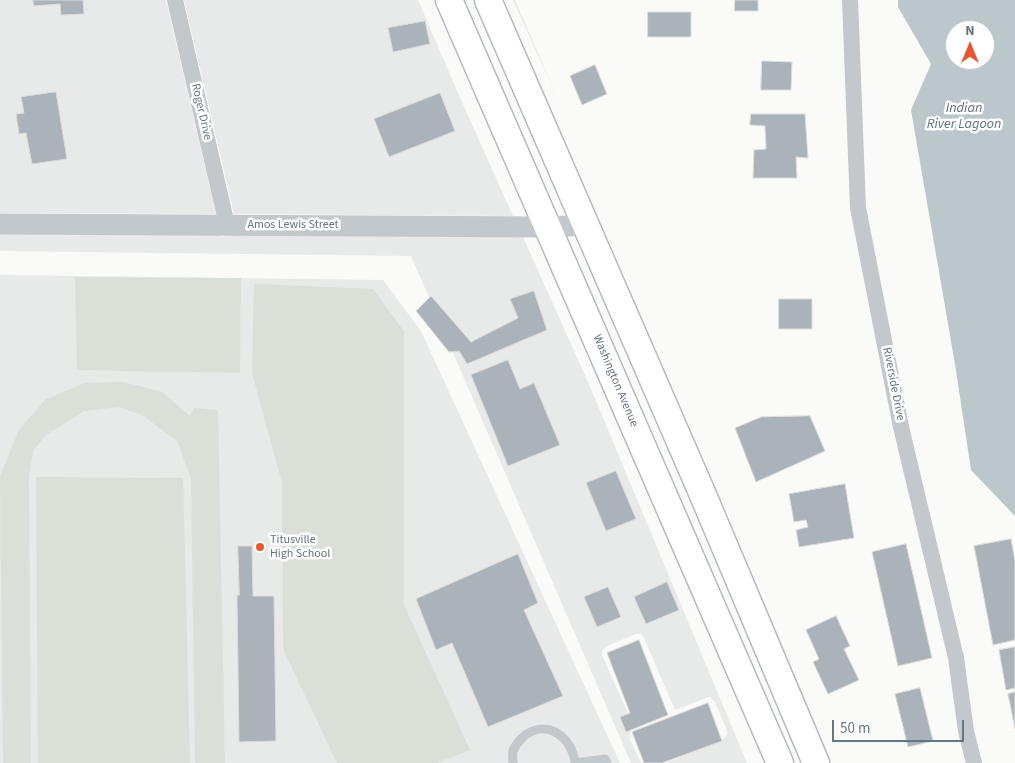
<!DOCTYPE html>
<style>
body{margin:0}
#map{position:relative;width:1015px;height:763px;overflow:hidden;background:#fafaf8;font-family:"Source Sans 3",sans-serif}
canvas{display:block}
.north{position:absolute;left:945px;top:20px;width:50px;height:50px;box-sizing:border-box;background:#fff;border:1px solid #c1c8cd;border-radius:50%;rotate:0deg;font-size:14px;font-weight:700;line-height:20px;text-align:center;color:#657683}
.north::after{content:'';display:block;margin:auto;width:18px;height:22px;background:#e4572e;clip-path:polygon(50% 0,100% 100%,50% 72%,0 100%)}
.scale{position:absolute;left:832px;top:720px;width:132px;height:22px;box-sizing:border-box;border:2px solid #657683;border-top:0;padding-left:6px;font-size:15px;line-height:18px;white-space:nowrap;color:#657683;-webkit-text-stroke:4px #fff;paint-order:stroke}
</style>
<div id="map">
<canvas width="1015" height="763"></canvas>
<div class="north">N</div>
<div class="scale">50 m</div>
</div>
<script>
const context = document.querySelector('canvas').getContext('2d');
context.lineJoin = 'round';
function paint(path, color) { context.fillStyle = color; context.fill(path, 'evenodd'); }
function trace(path, color, width, dash) { context.strokeStyle = color; context.lineWidth = width; context.lineCap = dash ? 'butt' : 'round'; context.setLineDash(dash || []); context.stroke(path); }
function label(font, color, halo, rows, align = 'center') {
  context.font = font + ' "Source Sans 3",sans-serif'; context.lineWidth = 5; context.setLineDash([]); context.textBaseline = 'middle'; context.strokeStyle = halo; context.fillStyle = color; for (const [text, x, y, turn = 0] of rows) {
    context.save(); context.translate(x, y); context.rotate((+turn || 0) * Math.PI / 180); context.textAlign = isNaN(turn) ? turn : align; if (halo) context.strokeText(text, 0, 0); context.fillText(text, 0, 0); context.restore();
  }
}
paint(new Path2D(`
 M0 0H166L216 214 0 213Z
 M184 0H418L461 100 513 216 234 214Z
 M513 0H515L561 106Z
 M0 234 220 235 221 237 228 235 523 237 588 382 747 763H666L724 739 727 734 726 728 715 702 710 697 706 698 675 710 644 638 641 634H636L607 646 603 650 602 655 634 727 631 730 630 739 641 763H631L411 256 0 251Z
 M0 275 383 280 421 331 620 763H0Z`), '#e8e9e9');
paint(new Path2D(`
 M75 277 241 278 240 373 77 370Z
 M254 284 373 289 404 331V605L470 750 437 763H337L283 649 282 483 252 373Z
 M123 382 162 392 190 416 194 408 218 410 225 763H195L191 478 177 441 142 415 119 407 84 411 46 435 33 451 29 476 31 763H3L0 476 19 430 46 399 85 383Z
 M36 477 183 478 190 763H38Z`), '#dadfd7');
paint(new Path2D(`
 M898 0H1015V516L971 470 955 364 911 110 931 64 898 7ZM955 30H985V60H955Z`), '#bbc7cb');
const building = new Path2D(`
 M33 0H83L84 14 61 15 60 4 34 6Z
 M735 0H758V11H735Z
 M648 12H691V37H648Z
 M425 21 430 44 393 52 388 28Z
 M762 61 792 62 791 90H761Z
 M595 65 607 94 582 105 570 76Z
 M56 92 67 159 32 164 26 133 19 134 16 114 24 113 21 97Z
 M440 93 455 131 389 157 374 119Z
 M751 114H805L808 158 796 157 797 178H753L754 150 766 149 765 126 750 125Z
 M534 291 547 330 467 364 459 351 449 352 416 311 431 296 471 342 518 318 510 299Z
 M779 299H812V329H779Z
 M508 360 520 389 534 383 560 445 508 466 471 375Z
 M810 416 825 451 756 482 735 428 761 417Z
 M616 471 636 519 606 531 586 483Z
 M845 484 854 538 799 547 796 530 808 527 806 520 794 522 789 494Z
 M1011 539 1015 561V640L993 645 974 546Z
 M906 544 932 658 898 666 872 552Z
 M238 546H252L253 596H274L276 741 239 742 237 595H239Z
 M518 554 538 603 524 610 563 696 488 727 452 643 436 650 416 599Z
 M667 582 679 610 646 624 634 597Z
 M608 587 621 617 597 627 584 597Z
 M836 616 850 646 844 649 859 680 828 694 813 662 819 659 806 630Z
 M639 640 668 715 626 732 620 717 630 713 607 653Z
 M1015 647V688L1006 690 999 650Z
 M920 688 933 741 908 747 895 694Z
 M1015 692V729L1008 694Z
 M708 703 722 741 662 763H644L632 732Z`);
paint(building, '#aab3b9');
trace(building, '#dcdcda', 1);
const primary = new Path2D(`
 M449 0 780 763
 M488 0 703 495 816 763`);
trace(primary, '#b5babe', 29);
trace(new Path2D(`
 M513 763C513 759 512 755 513 751 515 746 518 742 522 738 545 717 572 736 575 763
 M575 763 605 759 607 763`), '#c3c8cc', 9);
trace(new Path2D(`
 M175 0 227 225
 M850 0 858 208 901 427 956 658 966 731 974 763`), '#c3c8cc', 16);
trace(new Path2D(`
 M0 224 548 227 586 225`), '#c3c8cc', 21);
trace(primary, '#fff', 26);
for (const [x, y, r, color] of [
 [260,547,5,"#e4572e"]
]) { const dot = new Path2D(); dot.arc(x, y, r, 0, 2 * Math.PI); context.fillStyle = color; context.fill(dot); trace(dot, '#fff', 2); }
label('12px', '#657683', '#fff', [
 ["Roger Drive",201,112,77],
 ["Amos Lewis Street",293,225],
 ["Washington Avenue",615,381,67],
 ["Riverside Drive",893,384,79]
]);
label('12px', '#657683', '#fff', [
 ["Titusville",270,540],
 ["High School",270,554]
], 'left');
label('italic 14px', '#60757c', '#fff', [
 ["Indian",964,109],
 ["River Lagoon",964,125]
]);
</script>
